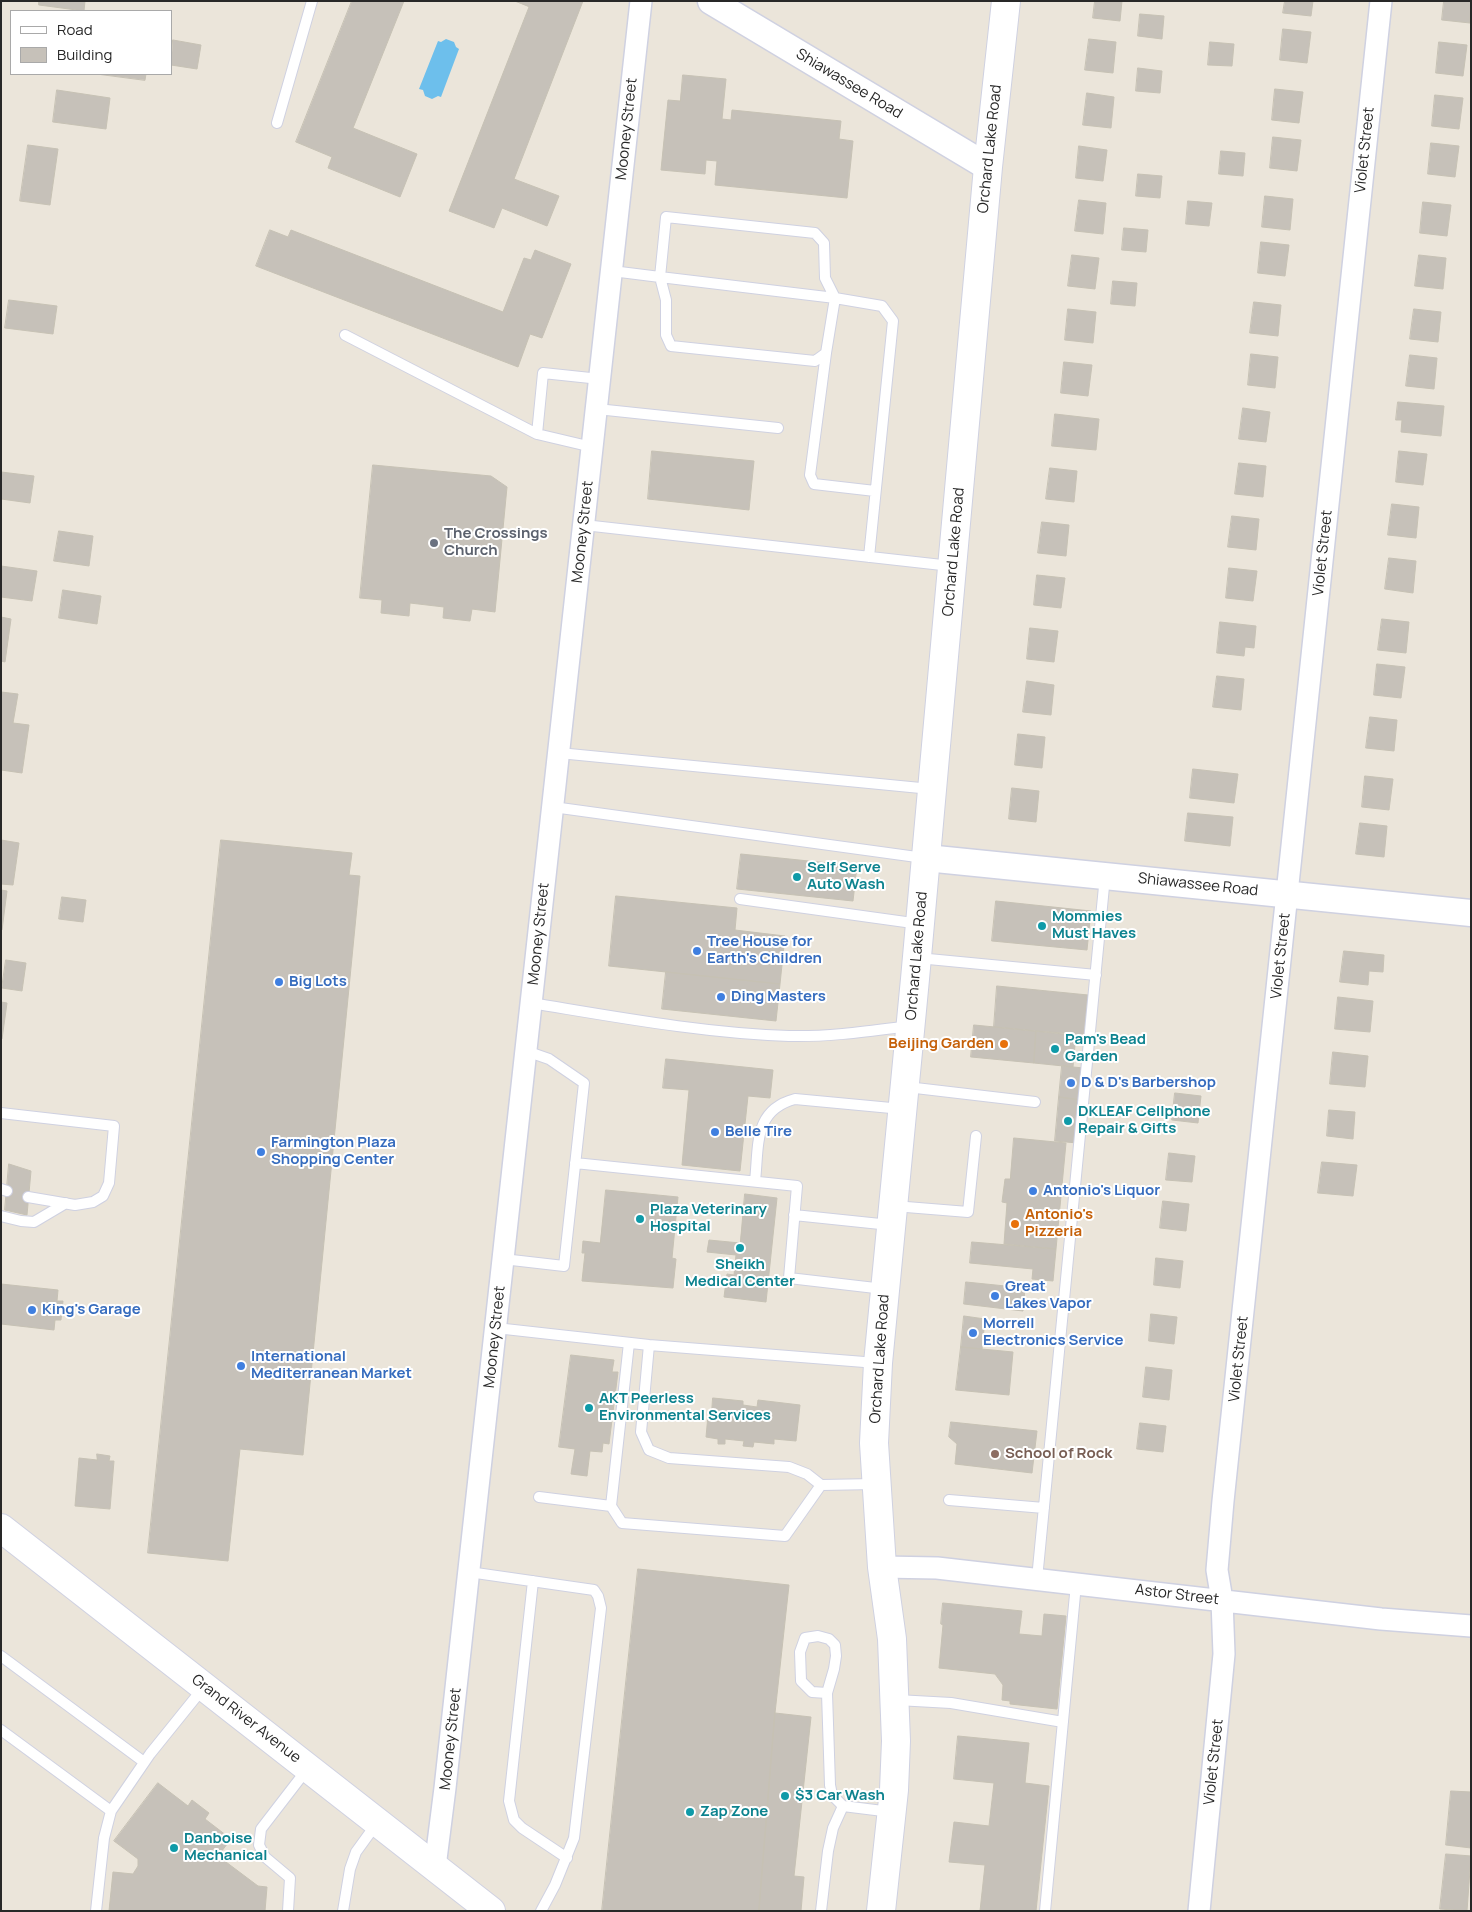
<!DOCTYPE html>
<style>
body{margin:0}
#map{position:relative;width:1472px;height:1912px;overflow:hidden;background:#ebe5da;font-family:Manrope,sans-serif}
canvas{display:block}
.frame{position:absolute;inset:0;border:2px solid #282828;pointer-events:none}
.legend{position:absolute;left:10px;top:10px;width:162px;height:65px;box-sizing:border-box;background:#fff;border:1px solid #a9a9a9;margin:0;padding:6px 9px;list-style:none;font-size:15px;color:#282828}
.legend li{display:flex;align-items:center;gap:10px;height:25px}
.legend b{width:25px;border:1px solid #a9a9a9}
</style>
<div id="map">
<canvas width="1472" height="1912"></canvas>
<div class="frame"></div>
<ul class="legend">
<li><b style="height:6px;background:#fff"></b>Road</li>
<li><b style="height:14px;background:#c6c1b9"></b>Building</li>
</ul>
</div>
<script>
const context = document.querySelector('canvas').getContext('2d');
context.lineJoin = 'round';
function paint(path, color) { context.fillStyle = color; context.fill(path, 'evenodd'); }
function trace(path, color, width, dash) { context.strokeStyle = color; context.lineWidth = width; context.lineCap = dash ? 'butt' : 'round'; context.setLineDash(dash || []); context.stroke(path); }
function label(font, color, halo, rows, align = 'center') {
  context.font = font + ' Manrope,sans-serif'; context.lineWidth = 4; context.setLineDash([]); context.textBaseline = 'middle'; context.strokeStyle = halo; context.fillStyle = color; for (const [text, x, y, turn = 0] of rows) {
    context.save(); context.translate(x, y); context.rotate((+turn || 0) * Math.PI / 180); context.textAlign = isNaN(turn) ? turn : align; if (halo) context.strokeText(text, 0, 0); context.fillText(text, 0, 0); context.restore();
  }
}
paint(new Path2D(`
 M446 39 454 42 456 47 459 49 441 97 438 96 432 99 425 96 423 90 419 89 438 41 441 42Z`), '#6dbfec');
const building = new Path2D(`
 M39 1H85L84 11 39 5Z
 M352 1H404L353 128 417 154 400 197 328 168 332 157 296 142Z
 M515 1H583L514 179 559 196 547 226 502 208 494 228 449 211 529 7Z
 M1095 1H1122L1120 21 1093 18Z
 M1285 1H1313L1311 16 1283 13Z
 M1444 1H1471L1470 23 1442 20Z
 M1140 14 1164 16 1162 39 1138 36Z
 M1283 29 1311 32 1307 63 1280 60Z
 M1089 39 1116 42 1113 73 1085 70Z
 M173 40 201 45 197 69 171 65Z
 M1210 42 1234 44 1232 66 1208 65Z
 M1439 42 1467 45 1463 76 1436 73Z
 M1138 68 1162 71 1160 93 1136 91Z
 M97 74H146L145 80Z
 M683 75 726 79 722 119 731 120 732 110 841 121 839 139 853 141 847 198 715 185 717 161 706 160 705 174 661 170 668 100 680 101Z
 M1275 89 1303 92 1299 123 1272 120Z
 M57 90 110 98 106 129 53 122Z
 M1087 93 1114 97 1111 128 1083 125Z
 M1435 95 1463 98 1459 129 1432 126Z
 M1273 137 1301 140 1297 171 1270 168Z
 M1431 143 1459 146 1455 177 1428 174Z
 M28 145 58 149 50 205 20 201Z
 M1079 146 1107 150 1103 181 1076 178Z
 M1221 151 1245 153 1243 176 1219 174Z
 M1138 174 1162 176 1160 198 1136 196Z
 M1265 196 1293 199 1290 230 1262 227Z
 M1079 200 1106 203 1103 234 1075 231Z
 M1188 201 1212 203 1209 226 1186 224Z
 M1423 202 1451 205 1447 236 1420 233Z
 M1124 228 1148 230 1146 252 1122 250Z
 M270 230 288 237 291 230 503 312 524 258 531 260 535 250 571 264 542 338 530 334 518 367 256 266Z
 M1261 242 1289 245 1285 276 1258 273Z
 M1072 255 1099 258 1095 289 1068 286Z
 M1419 255 1446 258 1443 289 1415 286Z
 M1113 281 1137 283 1135 306 1111 304Z
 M9 300 57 306 53 334 5 328Z
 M1254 302 1281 305 1278 336 1250 333Z
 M1068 309 1096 312 1093 343 1065 340Z
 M1414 309 1441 312 1438 342 1410 339Z
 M1251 354 1278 357 1275 388 1248 385Z
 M1410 355 1437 358 1434 389 1406 386Z
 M1064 362 1092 365 1088 396 1061 393Z
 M1398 402 1444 406 1441 436 1401 432 1402 420H1396Z
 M1243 408 1270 412 1266 442 1239 439Z
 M1055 414 1099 419 1096 450 1052 446Z
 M652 451 754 461 749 510 648 499Z
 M1399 451 1427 454 1423 485 1396 482Z
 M1239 463 1266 466 1263 497 1235 494Z
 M373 465 491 476 507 487 495 612 472 609 470 621 443 618 444 607 410 603 409 616 381 613 382 600 360 598Z
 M1050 468 1077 471 1074 502 1046 499Z
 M1 472 34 476 30 503 1 499Z
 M1392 504 1419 507 1416 538 1388 535Z
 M1232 516 1259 519 1256 550 1228 547Z
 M1042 522 1069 525 1066 556 1038 553Z
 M59 531 93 536 89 566 54 561Z
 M1389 558 1416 561 1413 593 1385 589Z
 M1 566 37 571 32 601 1 597Z
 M1229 568 1257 571 1253 601 1226 598Z
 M1037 575 1065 578 1061 608 1034 605Z
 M63 590 101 596 97 624 59 618Z
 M1 617 11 619 5 662 1 661Z
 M1382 619 1409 622 1406 653 1378 650Z
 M1220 622 1256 626 1254 648 1245 647 1244 656 1217 653Z
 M1030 628 1058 631 1054 662 1027 659Z
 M1377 664 1405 667 1401 698 1374 695Z
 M1217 676 1244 679 1241 710 1213 707Z
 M1027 681 1054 685 1051 715 1023 712Z
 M1 692 18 694 13 723 29 725 22 773 1 770Z
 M1370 717 1397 720 1394 751 1366 748Z
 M1018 734 1045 737 1042 768 1015 765Z
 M1193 769 1238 774 1234 803 1190 798Z
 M1365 776 1393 779 1389 810 1362 807Z
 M1012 788 1039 791 1036 822 1009 819Z
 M1188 813 1233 817 1230 846 1185 841Z
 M1360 823 1387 826 1384 857 1356 854Z
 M1 840 19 843 13 885 1 884Z
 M221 840 352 853 349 875 360 876 303 1455 240 1449 228 1561 148 1553Z
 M741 854 857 866 853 901 737 889Z
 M1 890 7 891 2 930H1Z
 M616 896 737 908 735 930 785 936 780 984 609 966Z
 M62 897 86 900 83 922 59 919Z
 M996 901 1091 911 1087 950 992 941Z
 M1344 951 1384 955 1383 972 1369 971 1368 985 1340 982Z
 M6 960 26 963 22 991 2 988Z
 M666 972 780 984 776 1021 662 1009Z
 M997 986 1088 995 1084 1036 994 1027Z
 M1338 997 1373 1001 1370 1032 1335 1029Z
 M1 1002 7 1003 2 1039 1 1038Z
 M974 1025 1036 1031 1034 1063 971 1057Z
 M1036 1031 1076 1034 1073 1067 1034 1063Z
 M1333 1052 1368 1056 1365 1087 1330 1084Z
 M666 1059 773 1070 770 1098 748 1096 740 1171 682 1165 689 1090 663 1088Z
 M1062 1066 1084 1068 1081 1100 1059 1097Z
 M1175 1093 1201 1096 1198 1123 1172 1120Z
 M1059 1097 1081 1100 1077 1143 1055 1141Z
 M1329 1110 1355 1112 1353 1139 1327 1136Z
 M1014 1138 1066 1143 1056 1249 1004 1244 1007 1203 1002 1202 1005 1179H1010Z
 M1169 1153 1195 1156 1192 1182 1166 1180Z
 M1322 1162 1357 1165 1353 1196 1318 1193Z
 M9 1164 31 1171 27 1215 5 1210Z
 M606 1190 678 1197 672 1258 676 1259 673 1288 582 1281 585 1253H582L583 1241 600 1243Z
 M745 1194 777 1198 766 1302 724 1297 727 1274 734 1275 736 1255 707 1252 709 1240 740 1243Z
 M1163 1201 1189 1204 1186 1231 1160 1228Z
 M972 1242 1056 1249 1053 1281 1032 1279 1033 1269 970 1263Z
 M1156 1258 1183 1261 1180 1288 1154 1285Z
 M966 1282 1025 1288 1023 1311 964 1304Z
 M1 1284 58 1290 57 1301H63L61 1320H55L54 1330 1 1324Z
 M1151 1314 1177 1317 1174 1344 1149 1341Z
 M964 1316 985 1319 982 1349 961 1347Z
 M961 1347 1013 1352 1009 1395 956 1390Z
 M571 1355 614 1360 612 1372H618L609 1444 603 1443 602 1452 590 1451 587 1476 571 1474 575 1449 559 1447Z
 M1146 1367 1172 1370 1169 1400 1143 1397Z
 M713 1398 743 1401V1405L757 1407 758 1400 800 1405 796 1441 774 1439V1444L754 1442 753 1447 743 1446 744 1441 725 1439V1444H718V1439L706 1437 708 1415 711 1416Z
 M951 1422 1037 1431 1032 1473 955 1464 957 1444 949 1437Z
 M1140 1423 1166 1426 1163 1452 1137 1449Z
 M97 1454 110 1456 109 1461H114L110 1509 75 1506 79 1458 97 1460Z
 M638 1569 789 1585 775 1713 759 1911H602Z
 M943 1603 1022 1611 1019 1634 1042 1636 1044 1614 1066 1616 1057 1709 1010 1704V1701L1002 1700 1003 1685 995 1674 939 1668 943 1625 941 1624Z
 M775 1713 811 1717 794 1876 804 1877 801 1911H759Z
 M958 1736 1029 1743 1025 1783 1049 1786 1036 1911H980L985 1865 949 1862 954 1822 989 1826 994 1783 954 1779Z
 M158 1783 188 1806 192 1800 209 1813 205 1819 231 1839 218 1856 258 1886 267 1887 265 1911H109L113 1872 133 1874 138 1866V1859L114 1841Z
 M1451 1791 1471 1792V1848L1446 1845Z
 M1446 1854 1471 1856 1467 1911 1440 1909Z`);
paint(building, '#c6c1b9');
trace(building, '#c6c1b4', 1);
const service = new Path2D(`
 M277 123 312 1
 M612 271 660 277 666 217 815 233 824 243 825 278 835 298 882 306 893 321 869 557
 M660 277 835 298 826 353 815 361 671 346 666 335V300Z
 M345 335 537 434 592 447
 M826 353 810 475 814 484 875 491
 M597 409 778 428
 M537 434 543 373 600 379
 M584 525 951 566
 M559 753 931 789
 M553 807 924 858
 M740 899 920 924
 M918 958 1096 975
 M531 1003C617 1017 702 1033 789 1036 829 1037 870 1031 910 1026
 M907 1087 1035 1102
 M1 1113 114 1126 109 1183 103 1196 93 1202 75 1205 28 1197
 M575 1163 797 1186 789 1278 884 1289
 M755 1181C759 1146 753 1110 795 1099L902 1109
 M1 1189 7 1191
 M894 1206 968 1212 976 1136
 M794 1215 890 1225
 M1 1216 21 1221 34 1222 66 1203
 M503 1259 564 1266 584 1083 549 1059 526 1051
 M496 1328 649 1345 877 1363
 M629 1343 611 1506 622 1523 785 1536 821 1485
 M649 1345 641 1432 649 1450 669 1458 789 1467 807 1474 821 1485 875 1484
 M539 1497 611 1506
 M949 1500 1044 1508
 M469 1572 594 1590 598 1596 601 1608 574 1838 555 1885 541 1911
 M1037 1579 1105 876
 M533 1581 509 1801 514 1820 522 1828 567 1858
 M1 1656 144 1762
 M827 1693 812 1692 801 1681 800 1652 805 1638 818 1636 829 1639 835 1645 836 1656 834 1669 827 1693 830 1785 832 1795 843 1806 891 1812
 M897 1700 951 1703 1063 1722
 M1 1730 111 1811
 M96 1911 104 1838 111 1811 150 1754 204 1687
 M288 1911 290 1878 265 1857 259 1845 261 1829 308 1768
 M343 1911 350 1869 356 1852 377 1823
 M821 1911 828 1851 833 1828 843 1806
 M1045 1911 1076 1584`);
const minor = new Path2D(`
 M882 1567 937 1568 1381 1619 1471 1626
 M435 1867 445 1788 641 1
 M1199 1911 1224 1654 1222 1600 1217 1570 1223 1501 1381 1`);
const tertiary = new Path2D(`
 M711 1 988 167
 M926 858 1471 913`);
const secondary = new Path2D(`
 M1 1528 491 1911
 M881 1911 894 1790 896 1741 892 1639 882 1567 874 1443 878 1363 915 979 988 167 1006 1`);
trace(service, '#cfd1e1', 12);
trace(minor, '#cfd1e1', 24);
trace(tertiary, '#cfd1e1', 29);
trace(secondary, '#cfd1e1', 30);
trace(service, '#fff', 10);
trace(minor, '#fff', 21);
trace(tertiary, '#fff', 26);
trace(secondary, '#fff', 28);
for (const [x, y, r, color] of [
 [434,543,5,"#6b7280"],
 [797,877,5,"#0f9aa8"],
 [1042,926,5,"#0f9aa8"],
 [697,951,5,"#3f7fe0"],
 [279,982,5,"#3f7fe0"],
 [721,997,5,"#3f7fe0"],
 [1004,1044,5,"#e8710a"],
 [1055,1049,5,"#0f9aa8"],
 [1071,1083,5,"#3f7fe0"],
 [1068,1121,5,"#0f9aa8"],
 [715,1132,5,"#3f7fe0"],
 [261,1152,5,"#3f7fe0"],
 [1033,1191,5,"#3f7fe0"],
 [640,1219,5,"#0f9aa8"],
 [1015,1224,5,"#e8710a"],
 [740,1248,5,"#0f9aa8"],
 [995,1296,5,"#3f7fe0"],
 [32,1310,5,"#3f7fe0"],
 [973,1333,5,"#3f7fe0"],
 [241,1366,5,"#3f7fe0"],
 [589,1408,5,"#0f9aa8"],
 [995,1454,5,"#8d6e63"],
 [785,1796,5,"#0f9aa8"],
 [690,1812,5,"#0f9aa8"],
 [174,1848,5,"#0f9aa8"]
]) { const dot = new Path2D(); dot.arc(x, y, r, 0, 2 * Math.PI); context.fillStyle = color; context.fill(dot); trace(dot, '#fff', 2); }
label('15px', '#282828', '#fff', [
 ["Shiawassee Road",849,84,31],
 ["Mooney Street",627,129,-84],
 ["Orchard Lake Road",990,149,-84],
 ["Violet Street",1365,150,-84],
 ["Mooney Street",583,532,-84],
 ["Orchard Lake Road",954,552,-85],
 ["Violet Street",1323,553,-84],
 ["Shiawassee Road",1198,885,6],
 ["Mooney Street",539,934,-84],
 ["Orchard Lake Road",917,956,-85],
 ["Violet Street",1281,956,-84],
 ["Mooney Street",495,1337,-84],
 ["Orchard Lake Road",880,1359,-86],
 ["Violet Street",1239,1359,-84],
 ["Astor Street",1177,1595,7],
 ["Grand River Avenue",246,1719,38],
 ["Mooney Street",451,1739,-84],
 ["Violet Street",1214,1762,-84]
]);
label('bold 15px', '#5b616d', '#fff', [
 ["The Crossings",444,534],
 ["Church",444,551]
], 'left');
label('bold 15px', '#0d838f', '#fff', [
 ["Self Serve",807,868],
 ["Auto Wash",807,885],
 ["Mommies",1052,917],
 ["Must Haves",1052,934],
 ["Pam's Bead",1065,1040],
 ["Garden",1065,1057],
 ["DKLEAF Cellphone",1078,1112],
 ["Repair & Gifts",1078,1129],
 ["Plaza Veterinary",650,1210],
 ["Hospital",650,1227],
 ["Sheikh",740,1265,"center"],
 ["Medical Center",740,1282,"center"],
 ["AKT Peerless",599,1399],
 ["Environmental Services",599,1416],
 ["$3 Car Wash",795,1796],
 ["Zap Zone",700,1812],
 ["Danboise",184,1839],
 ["Mechanical",184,1856]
], 'left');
label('bold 15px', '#366cbe', '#fff', [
 ["Tree House for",707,942],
 ["Earth's Children",707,959],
 ["Big Lots",289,982],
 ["Ding Masters",731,997],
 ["D & D's Barbershop",1081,1083],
 ["Belle Tire",725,1132],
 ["Farmington Plaza",271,1143],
 ["Shopping Center",271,1160],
 ["Antonio's Liquor",1043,1191],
 ["Great",1005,1287],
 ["Lakes Vapor",1005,1304],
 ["King's Garage",42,1310],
 ["Morrell",983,1324],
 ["Electronics Service",983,1341],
 ["International",251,1357],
 ["Mediterranean Market",251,1374]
], 'left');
label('bold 15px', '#c56008', '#fff', [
 ["Beijing Garden",994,1044],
 ["Antonio's",1025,1215,"left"],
 ["Pizzeria",1025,1232,"left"]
], 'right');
label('bold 15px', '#785e54', '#fff', [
 ["School of Rock",1005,1454]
], 'left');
</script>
